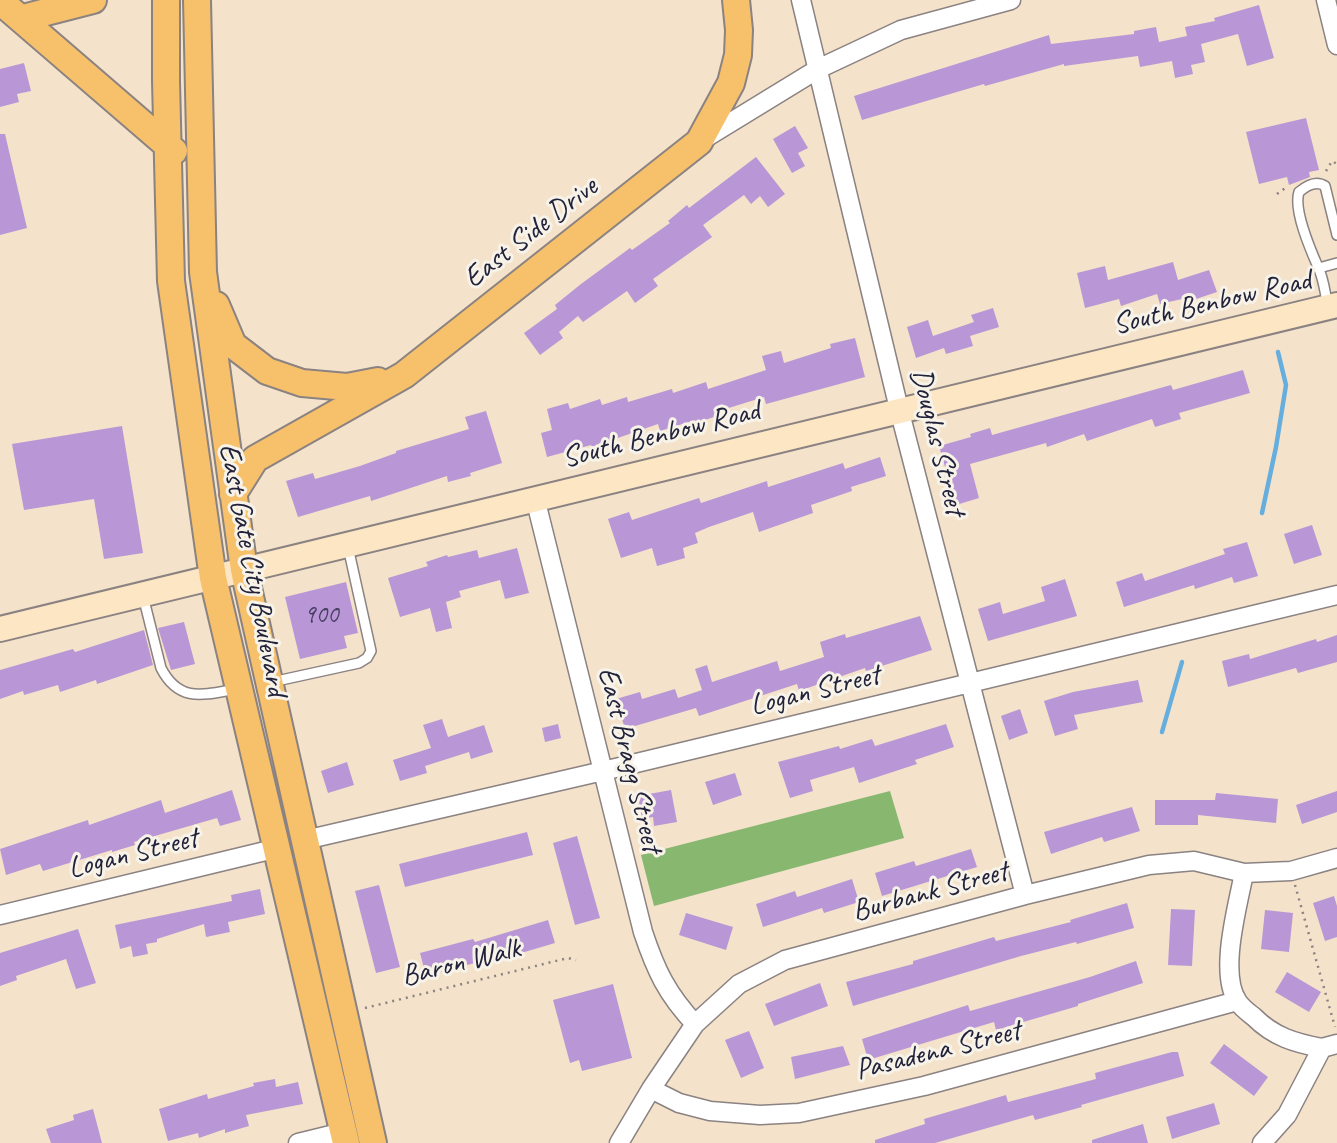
<!DOCTYPE html>
<style>
body{margin:0}
canvas{display:block;background:#f4e2ca}
</style>
<canvas width="1337" height="1143"></canvas>
<script>
const context = document.querySelector('canvas').getContext('2d');
context.lineJoin = 'round';
function paint(path, color) { context.fillStyle = color; context.fill(path, 'evenodd'); }
function trace(path, color, width, dash) { context.strokeStyle = color; context.lineWidth = width; context.lineCap = dash ? 'butt' : 'round'; context.setLineDash(dash || []); context.stroke(path); }
function label(font, color, halo, rows, align = 'center') {
  context.font = font + ' Caveat,sans-serif'; context.lineWidth = 6; context.setLineDash([]); context.textBaseline = 'middle'; context.strokeStyle = halo; context.fillStyle = color; for (const [text, x, y, turn = 0] of rows) {
    context.save(); context.translate(x, y); context.rotate((+turn || 0) * Math.PI / 180); context.textAlign = isNaN(turn) ? turn : align; if (halo) context.strokeText(text, 0, 0); context.fillText(text, 0, 0); context.restore();
  }
}
paint(new Path2D(`
 M890 791 904 838 654 906 641 855Z`), '#88b770');
trace(new Path2D(`
 M1262 513 1276 447 1286 385 1278 352
 M1162 732 1182 662`), '#66aedd', 4.5);
paint(new Path2D(`
 M1259 5 1274 58 1247 66 1238 34 1201 44 1205 62 1191 65 1193 74 1175 78 1172 61 1140 67 1138 56 1064 66V64L985 86 984 84 862 120 854 96 1049 35 1051 44 1134 34V31L1156 27 1159 42 1187 36 1185 27 1215 21 1214 18Z
 M24 63 31 91 17 94 19 102 0 107V69Z
 M1306 118 1319 170 1309 172 1310 177 1289 185 1287 177 1259 184 1246 132Z
 M795 126 808 148 798 153 805 166 792 173 773 139Z
 M0 134H5L27 228 0 235Z
 M756 157 785 194 768 207 760 196 751 204 744 195 703 225 712 237 653 279 658 286 635 303 627 291 583 322 578 316 559 332 563 338 540 355 524 333 557 309 555 305 581 284 630 248 632 250 670 223 668 221 687 205 689 208Z
 M1173 262 1178 280 1209 270 1217 292 1196 299 1195 296 1160 304 1157 294 1121 306 1119 299 1085 308 1077 273 1105 266 1108 280Z
 M993 308 999 327 970 336 973 346 946 354 944 348 916 358 907 327 928 320 933 336 974 322 971 315Z
 M855 338 865 377 766 404 764 397 716 412 717 416 696 423 695 420 660 431 658 424 592 447 591 445 547 457 541 433 552 430 547 409 568 403 570 409 600 399 602 405 627 397 628 402 672 389 673 393 706 382 708 389 766 370 762 356 781 351 784 363 831 348 830 344Z
 M1243 370 1250 393 1179 413 1181 419 1155 427 1152 419 1087 441 1084 434 1047 447 1046 443 970 464 979 498 956 505 939 446 971 437 970 434 990 428 992 435 1171 385 1173 390Z
 M486 411 502 463 470 473 471 476 448 482 447 476 371 501 370 496 298 517 286 481 313 473 315 479 360 466 396 453V451L469 429 465 417Z
 M122 426 143 553 104 559 94 499 24 510 12 444Z
 M880 457 886 476 851 487 852 491 811 505 813 513 759 532 753 512 709 527 695 533 698 543 683 548 685 558 657 566 652 548 621 558 608 519 629 512 632 520 699 498 701 503 767 481 768 487 843 463 845 469Z
 M1312 525 1322 555 1294 564 1284 534Z
 M1247 542 1258 576 1234 583 1232 577 1195 589 1194 585 1124 607 1116 582 1142 573 1145 581 1225 554 1223 549Z
 M517 548 529 593 505 599 500 580 459 591 461 597 446 602 452 628 436 632 430 608 400 617 388 578 428 566 426 562 447 555 448 557 477 550 479 558Z
 M1065 579 1077 616 988 641 978 609 1000 602 1003 614 1045 601 1041 587Z
 M346 582 358 633 344 636 347 648 300 659 285 597Z
 M920 616 932 650 866 671 865 668 799 691 797 684 699 716 696 708 625 729 616 699 640 692 642 699 675 689 678 698 702 690 695 669 707 665 712 682 777 661 780 671 824 657 820 642 845 634 846 638Z
 M184 622 195 664 171 670 158 628Z
 M144 630 153 665 97 684 96 680 60 692 58 685 24 695 23 691 0 699V670L73 649 75 652Z
 M1337 635V662L1298 673 1296 668 1228 687 1222 661 1249 654 1250 659 1316 639 1317 642Z
 M1138 680 1143 702 1074 715 1078 729 1055 736 1044 701 1073 692Z
 M1020 709 1028 733 1009 740 1001 716Z
 M442 719 448 737 484 725 493 752 471 759 469 752 425 766 427 773 400 781 393 760 431 748 423 725Z
 M558 724 561 738 545 742 542 728Z
 M946 724 954 747 915 760 917 764 859 783 854 767 810 780 813 791 790 798 778 762 839 746 840 749 872 739 875 746Z
 M347 762 354 785 328 793 321 771Z
 M735 773 742 795 713 805 705 782Z
 M232 790 241 820 220 826 217 818 134 842 135 845 112 852V850L43 871 40 864 6 875 0 849 88 820 89 825 161 800 165 813Z
 M671 790 677 822 654 826 653 817 642 819 638 796Z
 M1337 791V812L1302 824 1296 805Z
 M1216 793 1278 799 1276 823 1198 815V825H1155V800H1215Z
 M1132 807 1140 831 1104 842 1102 837 1051 854 1044 832Z
 M527 832 533 855 405 887 399 864Z
 M577 836 600 918 575 925 553 843Z
 M971 849 977 867 882 896 875 873 914 861 916 866Z
 M852 879 859 902 824 913 822 908 763 927 756 904 795 891 797 897Z
 M379 885 400 967 376 973 355 891Z
 M260 889 265 914 228 922 230 932 206 937 204 924 157 939V942L146 944 148 954 133 957 131 946 120 949 115 925 232 901 231 895Z
 M1334 896 1337 906V937L1325 941 1313 903Z
 M1127 903 1134 928 1077 944 1076 942 1021 956 853 1006 846 982 913 964V961L994 937 996 941 1071 922 1070 920Z
 M1171 909 1195 910 1192 966 1168 965Z
 M1265 910 1293 913 1289 952 1261 949Z
 M686 913 733 927 726 950 679 935Z
 M548 920 555 943 501 959V956L426 976 420 953 473 939 475 942Z
 M78 929 96 983 76 989 66 959 16 976 17 980 0 986V953Z
 M1136 961 1143 983 1078 1004V1006L996 1030 994 1022 868 1060 862 1039 968 1005 970 1011 1090 977Z
 M1287 972 1321 992 1309 1012 1275 992Z
 M820 983 828 1006 774 1026 765 1004Z
 M613 984 632 1058 582 1071 579 1060 570 1063 553 1000Z
 M749 1031 764 1068 741 1078 725 1040Z
 M1224 1044 1268 1077 1254 1096 1210 1063Z
 M843 1046 850 1065 795 1079 791 1057Z
 M1172 1052H1178L1184 1076 1081 1105 1082 1107 1035 1120 1033 1115 935 1143H875V1140L925 1124 924 1119 1006 1095 1008 1102 1096 1079 1095 1073Z
 M275 1079 276 1087 298 1082 303 1104 246 1115 249 1126 225 1133V1129L199 1138 198 1133 168 1141 159 1109 207 1094 208 1099 254 1086 253 1083Z
 M1214 1103 1220 1124 1172 1139 1166 1117Z
 M93 1109 102 1143H51L46 1129 74 1120 73 1115Z
 M1143 1124 1148 1143H1092V1140Z`), '#b997d6');
const lane = new Path2D(`
 M1319 268 1337 263
 M1328 306C1325 294 1324 279 1318 267 1311 251 1293 210 1299 192 1306 186 1316 180 1325 186L1337 235
 M143 596 161 668C179 703 203 695 236 689
 M272 682 359 663 367 658 371 651 348 547`);
const street = new Path2D(`
 M801 0 899 409 1025 895
 M1326 0 1337 45
 M702 140 818 69 901 30 1011 0
 M535 498 643 932C656 971 667 994 695 1024
 M305 840 603 771 1337 595
 M1244 873C1238 905 1218 974 1238 1002 1242 1008 1249 1013 1254 1017 1274 1037 1295 1043 1322 1048
 M0 915 278 848
 M651 1089 679 1103 710 1111 760 1115 799 1113 924 1086 1237 1001
 M298 1143 343 1132
 M619 1143 651 1089 695 1024 739 984 785 960 1025 895 1149 865 1194 861 1244 873 1291 871 1337 858
 M1262 1143 1287 1115 1322 1048 1337 1044`);
const secondary = new Path2D(`
 M0 629 1337 305`);
const primary = new Path2D(`
 M166 0V81L171 281 213 578 346 1143
 M197 0 203 272 244 570 373 1143
 M0 1 174 151
 M23 18 93 0
 M216 305 233 345 267 371 302 383 347 387 378 381
 M233 494 255 459 404 375 699 142 731 83 738 55 739 30 736 0`);
trace(lane, '#8b8282', 12);
trace(street, '#8b8282', 21);
trace(secondary, '#8b8282', 28);
trace(primary, '#8b8282', 30);
trace(new Path2D(`
 M1326 171 1332 161 1337 164
 M1277 194 1288 186
 M1295 885 1335 1027
 M365 1008 568 958 576 960`), '#8b8282', 2.5, [2, 5]);
trace(lane, '#fff', 9);
trace(street, '#fff', 18);
trace(secondary, '#fce6c4', 24);
trace(primary, '#f7c06b', 26);
label('26px', '#483f62', null, [
 ["900",321,615]
]);
label('30px', '#22223b', '#f7f3e8', [
 ["East Side Drive",531,233,-38],
 ["South Benbow Road",1212,303,-13],
 ["South Benbow Road",661,435,-14],
 ["Douglas Street",937,442,76],
 ["East Gate City Boulevard",252,570,79],
 ["Logan Street",815,691,-14],
 ["East Bragg Street",629,760,76],
 ["Logan Street",133,854,-14],
 ["Burbank Street",930,892,-15],
 ["Baron Walk",461,963,-14],
 ["Pasadena Street",938,1051,-14]
]);
</script>
